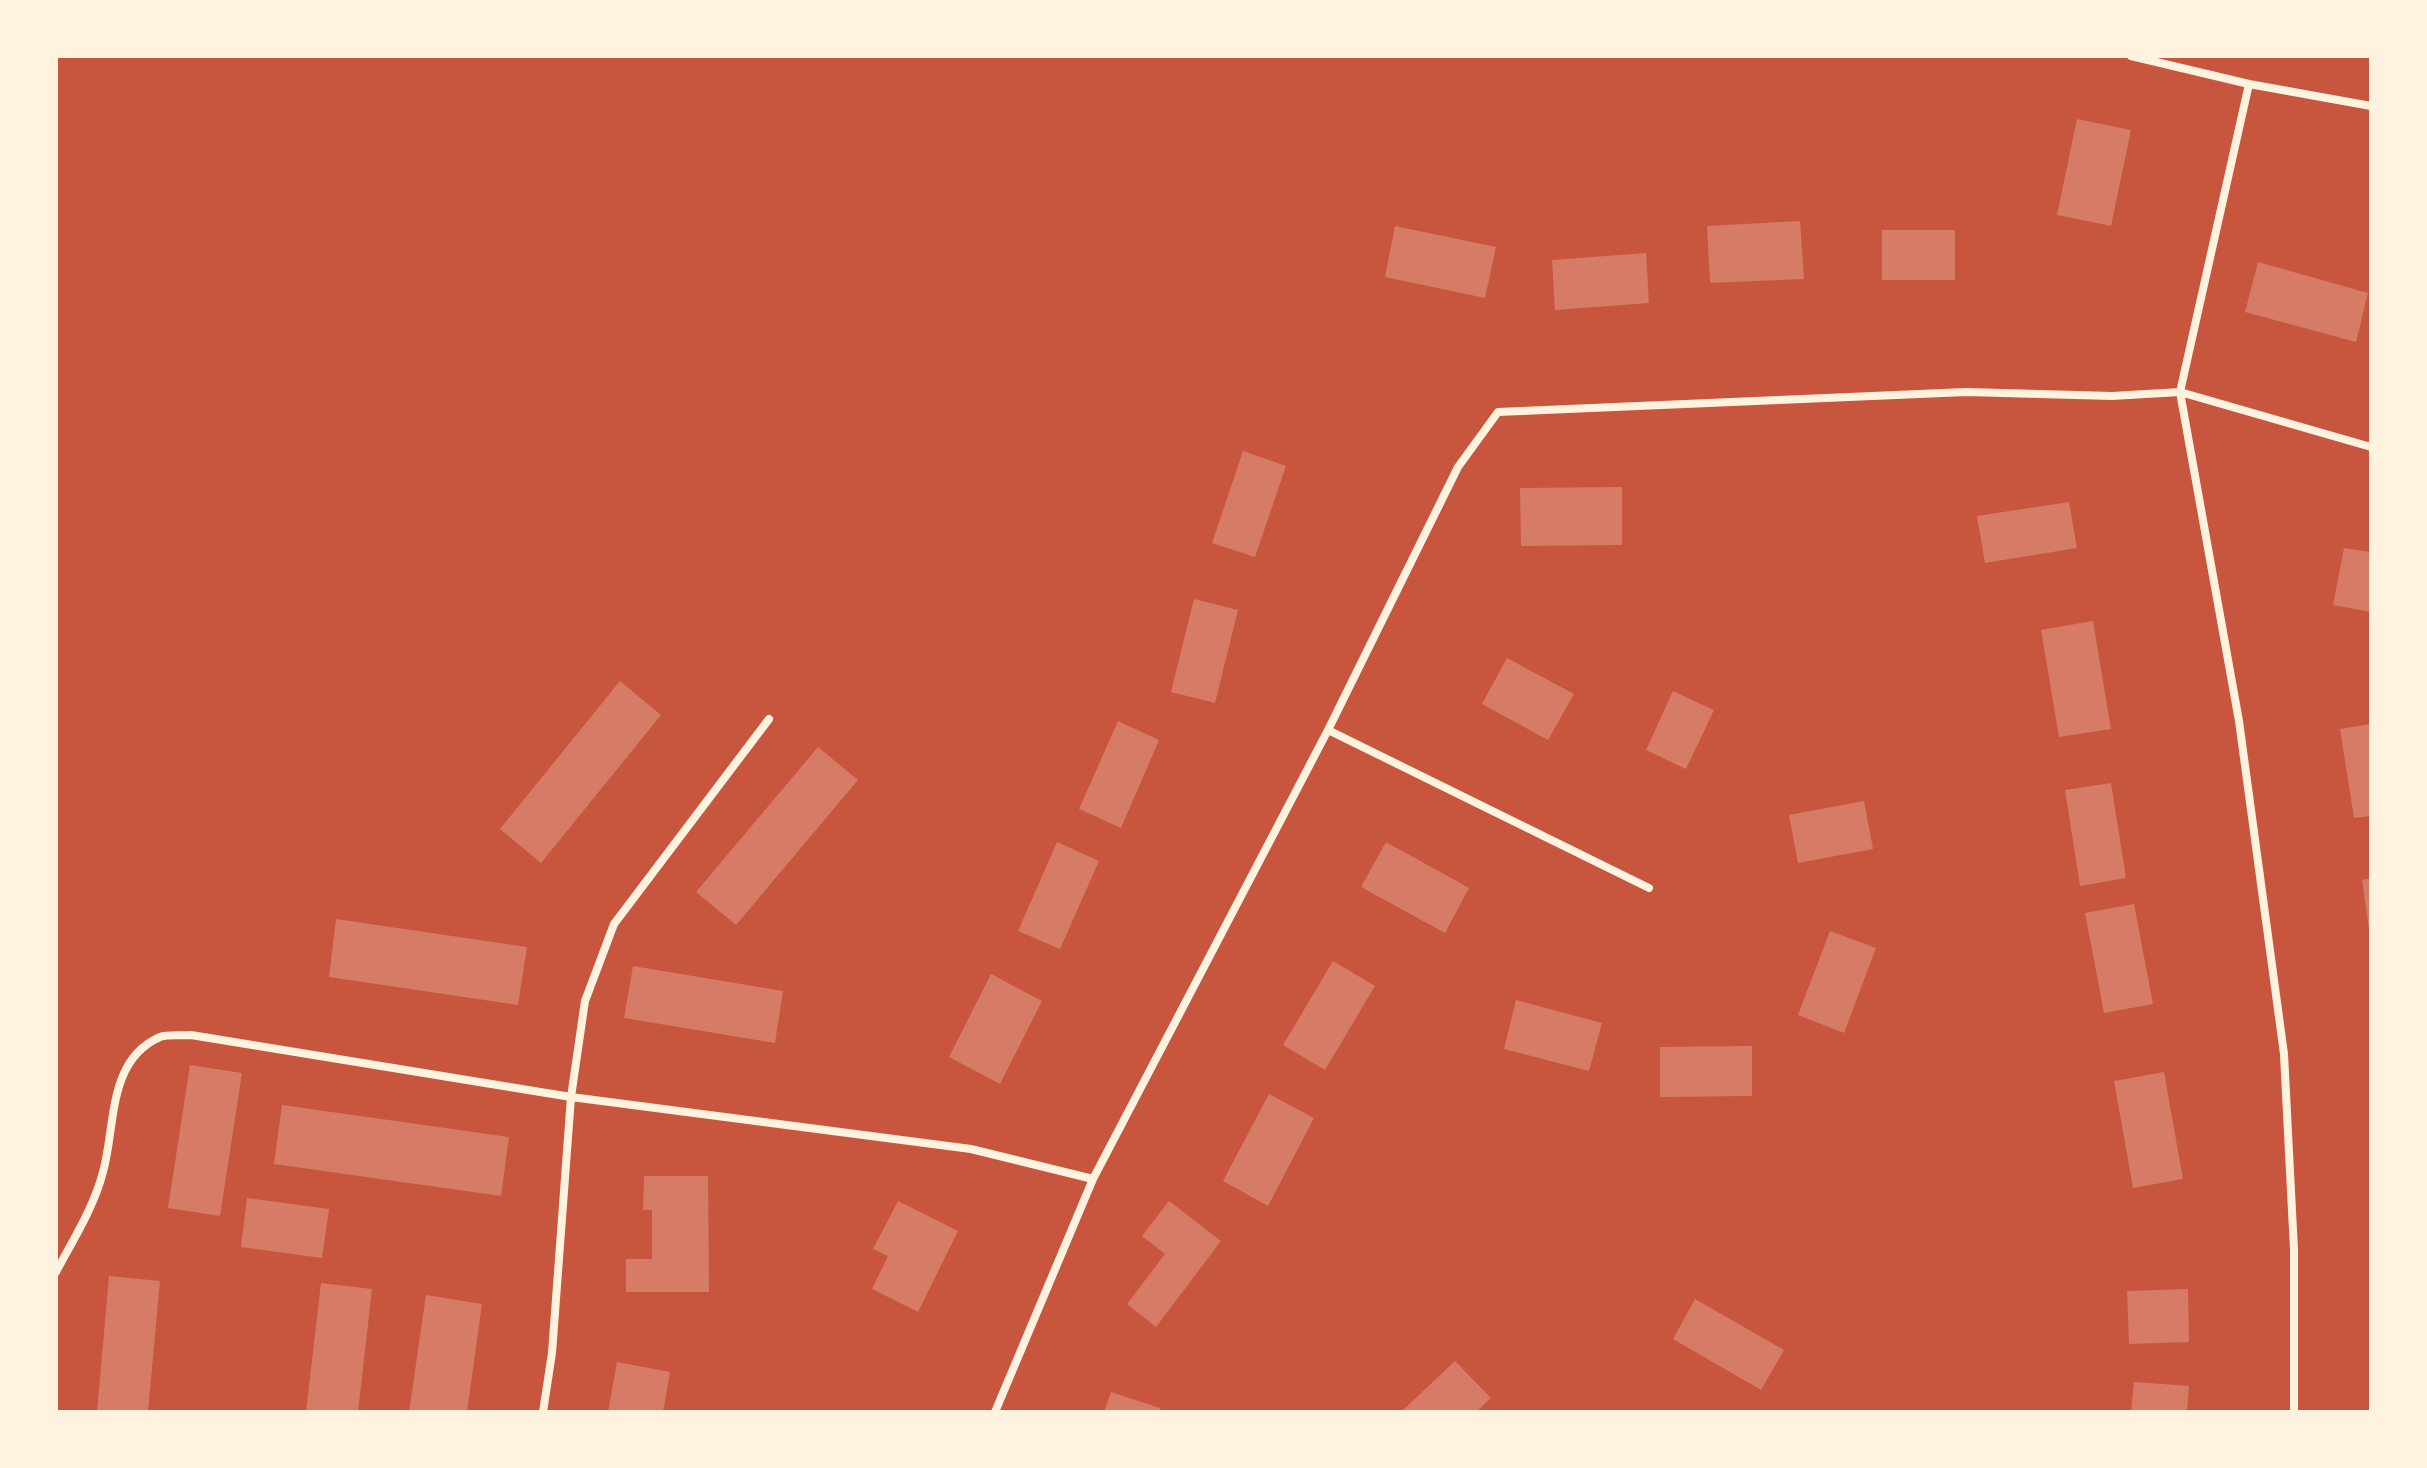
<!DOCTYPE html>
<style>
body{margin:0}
#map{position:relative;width:2427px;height:1468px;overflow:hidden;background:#c8553d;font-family:Raleway,sans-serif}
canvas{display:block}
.frame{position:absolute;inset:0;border:58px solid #fff3e0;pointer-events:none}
</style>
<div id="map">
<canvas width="2427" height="1468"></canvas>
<div class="frame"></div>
</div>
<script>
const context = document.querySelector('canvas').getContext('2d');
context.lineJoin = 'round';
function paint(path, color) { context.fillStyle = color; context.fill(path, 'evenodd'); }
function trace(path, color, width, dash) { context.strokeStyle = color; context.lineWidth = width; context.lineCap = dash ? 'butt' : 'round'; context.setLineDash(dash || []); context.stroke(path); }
paint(new Path2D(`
 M2077 119 2131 130 2111 226 2057 215Z
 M1800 221 1804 279 1710 283 1707 226Z
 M1395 226 1496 247 1485 298 1385 277Z
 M1882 230H1955V280H1882Z
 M1646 253 1649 303 1555 310 1552 260Z
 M2258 262 2368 293 2356 342 2245 312Z
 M1243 451 1286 466 1255 557 1212 543Z
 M1622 487V545L1521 546 1520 488Z
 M2069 502 2077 548 1985 563 1977 516Z
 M2344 548 2371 552V612L2333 605Z
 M1194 599 1238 610 1215 703 1171 692Z
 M2093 621 2111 729 2059 737 2041 630Z
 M1507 658 1574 694 1548 740 1482 704Z
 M620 681 661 715 541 863 500 829Z
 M1673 691 1714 710 1686 769 1646 750Z
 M1118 721 1159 740 1121 828 1079 809Z
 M2371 724V816L2354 818 2340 729Z
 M818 747 858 780 736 925 696 892Z
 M2111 783 2126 878 2080 886 2065 790Z
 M1864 801 1873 849 1798 863 1789 815Z
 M1057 842 1099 861 1060 949 1018 931Z
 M1386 842 1469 888 1445 933 1361 887Z
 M2371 878V929H2369L2362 880Z
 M2134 904 2153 1004 2104 1013 2085 913Z
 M336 919 527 947 518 1005 329 977Z
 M1830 931 1876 948 1844 1033 1798 1015Z
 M1333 961 1375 986 1325 1070 1283 1045Z
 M633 966 783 991 775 1043 624 1018Z
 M991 974 1042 1001 1000 1084 949 1057Z
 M1516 1000 1602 1023 1589 1071 1504 1049Z
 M1752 1046V1096L1660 1097V1047Z
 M190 1065 242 1073 220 1216 168 1208Z
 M2164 1072 2183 1179 2133 1188 2114 1081Z
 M1269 1094 1314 1118 1268 1206 1223 1181Z
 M282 1105 509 1137 501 1196 274 1164Z
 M644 1176H708L709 1292H626V1259H652V1210H643Z
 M247 1198 329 1209 322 1258 241 1247Z
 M898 1201 958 1231 918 1312 872 1289 888 1256 873 1249Z
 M1169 1201 1221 1241 1156 1327 1127 1304 1165 1254 1142 1236Z
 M109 1276 160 1281 148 1412H97Z
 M321 1283 372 1289 358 1412H306Z
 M2188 1289 2189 1342 2129 1344 2127 1291Z
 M426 1295 482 1304 467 1412H409Z
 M1695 1299 1784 1350 1761 1390 1673 1339Z
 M1455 1361 1491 1398 1476 1412H1401Z
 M617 1362 670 1372 663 1412H608Z
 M2134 1382 2189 1386 2187 1412H2131Z
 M1111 1392 1160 1408 1159 1412H1104Z`), '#d67c66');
trace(new Path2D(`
 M2131 56 2249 84 2371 106
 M2249 84 2180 392 2239 721 2284 1054 2294 1250V1412
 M1328 730 1649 888
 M56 1272C73 1240 94 1207 103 1172 116 1126 107 1060 160 1037 168 1034 182 1036 191 1035L571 1097 971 1149 1093 1179
 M543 1412 552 1353 571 1097 585 1001 614 924 769 719
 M995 1412 1093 1179 1328 730 1458 467 1498 412 1966 392 2112 396 2180 392 2371 447`), '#fff3e0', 8);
</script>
